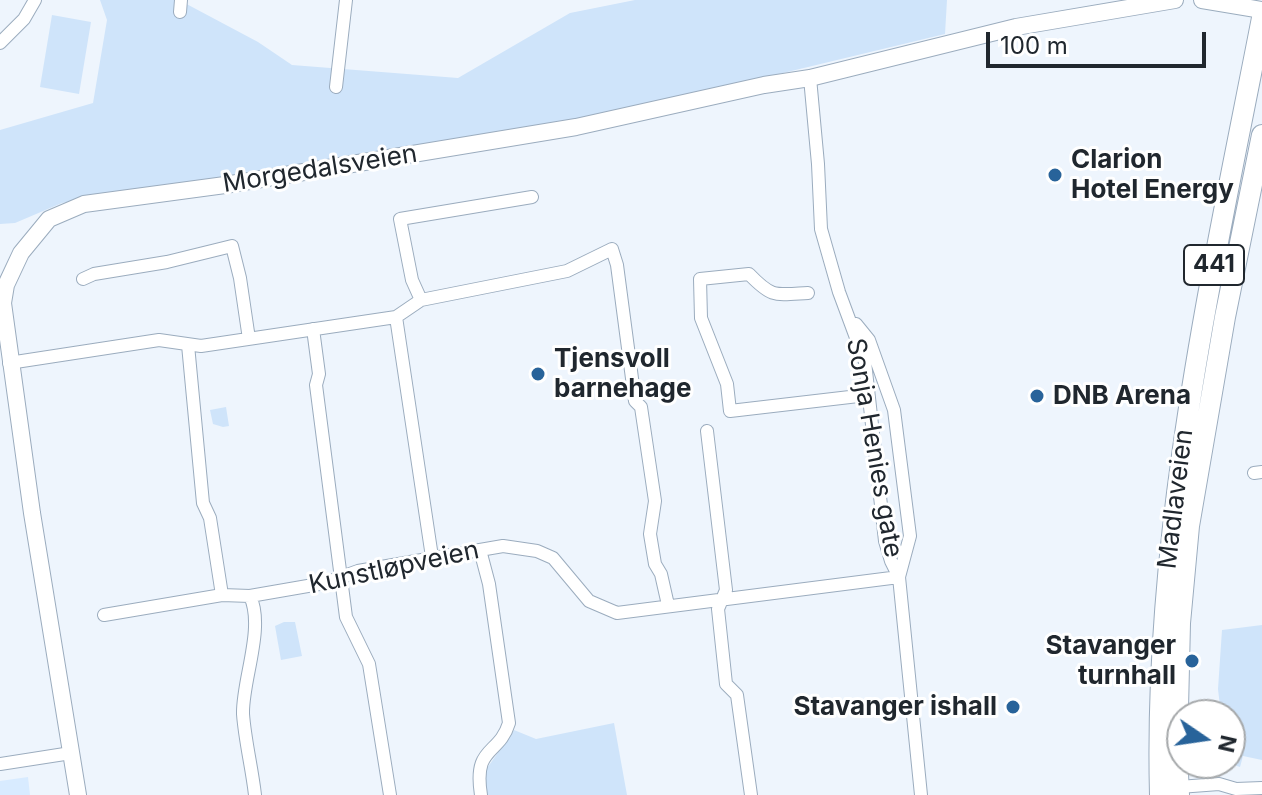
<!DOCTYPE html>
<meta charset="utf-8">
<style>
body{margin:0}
#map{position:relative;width:1262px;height:795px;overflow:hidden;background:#eef5fd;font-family:Inter,sans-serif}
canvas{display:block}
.north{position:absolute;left:1166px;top:699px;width:80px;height:80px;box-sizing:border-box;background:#fff;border:2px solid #a6a9ab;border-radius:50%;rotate:103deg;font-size:22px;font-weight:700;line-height:32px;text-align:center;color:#20272e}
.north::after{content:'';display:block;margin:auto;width:28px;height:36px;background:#28639a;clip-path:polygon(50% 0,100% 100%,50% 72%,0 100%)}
.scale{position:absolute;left:986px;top:32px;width:220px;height:36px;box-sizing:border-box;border:4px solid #20272e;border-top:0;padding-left:10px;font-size:24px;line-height:28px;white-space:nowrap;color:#20272e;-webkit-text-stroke:6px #fff;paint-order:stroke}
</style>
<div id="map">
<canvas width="1262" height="795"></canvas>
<div class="north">N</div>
<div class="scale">100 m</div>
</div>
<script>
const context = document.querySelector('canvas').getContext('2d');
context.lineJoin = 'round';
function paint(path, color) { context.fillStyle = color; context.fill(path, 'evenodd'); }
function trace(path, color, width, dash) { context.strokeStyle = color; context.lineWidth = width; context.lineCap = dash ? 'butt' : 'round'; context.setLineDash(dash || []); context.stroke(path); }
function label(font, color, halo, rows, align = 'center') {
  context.font = font + ' Inter,sans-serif'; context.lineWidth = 6; context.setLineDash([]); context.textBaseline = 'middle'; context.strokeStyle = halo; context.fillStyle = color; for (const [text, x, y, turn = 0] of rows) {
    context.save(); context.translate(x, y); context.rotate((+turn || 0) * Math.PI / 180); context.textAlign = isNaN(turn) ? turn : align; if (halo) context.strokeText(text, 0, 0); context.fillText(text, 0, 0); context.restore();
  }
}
paint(new Path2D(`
 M28 777 30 795H0V781Z`), '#d8ebff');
paint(new Path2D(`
 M100 0H179L258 42 292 65 458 78 570 13 635 0H947L945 34 617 113 62 203 15 223 0 224V130L93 103 107 20Z
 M52 15 91 22 79 94 40 87Z
 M226 407 229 426 223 427 213 424 210 410Z
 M284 622H295L302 656 281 660 275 626Z
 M1262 625V760L1243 756 1240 767 1228 763H1230V715H1221L1218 689 1222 630Z
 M614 723 627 795H486L485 771 514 730 536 739Z`), '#cfe4fa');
const minor = new Path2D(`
 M180 12 181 0
 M0 43 24 19 35 0
 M810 78 818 164 821 229 839 292 865 362 885 541 891 561 899 577 921 795
 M336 87 346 0
 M83 279 94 274 167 262 232 246 240 278 249 339
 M808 293C775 295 772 298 749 274L700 279 701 318 727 384 730 411 867 395
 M421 300 412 280 400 219 532 197
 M396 317 432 557
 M856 324 869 340 894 410 910 536 899 577
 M313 329 319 374 316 385 346 617 369 664 390 795
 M188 345 203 503 210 518 222 595
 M9 363 159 340 201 346 396 317 421 300 567 271 612 249 617 265 635 401 641 407 655 501 650 534 655 564 661 574 668 605
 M707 431 726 590 718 609 726 684 737 695 751 795
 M1254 473 1262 472
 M480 550 489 584 509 723C499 756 473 745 481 795
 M250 596C265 628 242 681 243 714 245 741 252 768 255 795
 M104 615 222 595 250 596 325 583 358 571 503 546 537 551 553 558 589 601 617 613 899 577
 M0 764 71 753
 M1176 791 1179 787 1219 784 1236 789 1262 788`);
const tertiary = new Path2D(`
 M1202 0 1262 10
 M78 795 32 513 3 303 6 285 21 253 49 219 84 204 225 185 576 127 764 85 810 78 1016 27 1175 0`);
const primary = new Path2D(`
 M1160 795C1153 531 1212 275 1262 18
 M1179 795 1177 752 1180 623 1189 526 1225 317 1262 135`);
trace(minor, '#9bacbe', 14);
trace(tertiary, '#9bacbe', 18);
trace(primary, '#9bacbe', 22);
trace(minor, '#fff', 12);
trace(tertiary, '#fff', 16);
trace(primary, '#fff', 20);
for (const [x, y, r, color] of [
 [1055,175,8,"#28639a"],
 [538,374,8,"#28639a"],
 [1037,396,8,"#28639a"],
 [1192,661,8,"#28639a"],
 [1013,707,8,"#28639a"]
]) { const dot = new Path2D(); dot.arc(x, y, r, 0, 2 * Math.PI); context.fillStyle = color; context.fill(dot); trace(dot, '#fff', 3); }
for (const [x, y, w] of [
 [1214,265,60]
]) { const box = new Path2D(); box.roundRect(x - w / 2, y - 20, w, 40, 6); context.fillStyle = '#fff'; context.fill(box); trace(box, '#20272e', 2); }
label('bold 24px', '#20272e', null, [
 ["441",1214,265]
]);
label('bold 26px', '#20272e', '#fff', [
 ["Clarion",1071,160],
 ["Hotel Energy",1071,190],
 ["Tjensvoll",554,359],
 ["barnehage",554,389],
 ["DNB Arena",1053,396],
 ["Stavanger",1176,646,"right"],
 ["turnhall",1176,676,"right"],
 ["Stavanger ishall",997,707,"right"]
], 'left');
label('26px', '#20272e', '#fff', [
 ["Morgedalsveien",320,169,-9],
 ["Sonja Henies gate",874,448,80],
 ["Madlaveien",1176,499,-83],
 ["Kunstløpveien",394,568,-12]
]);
</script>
